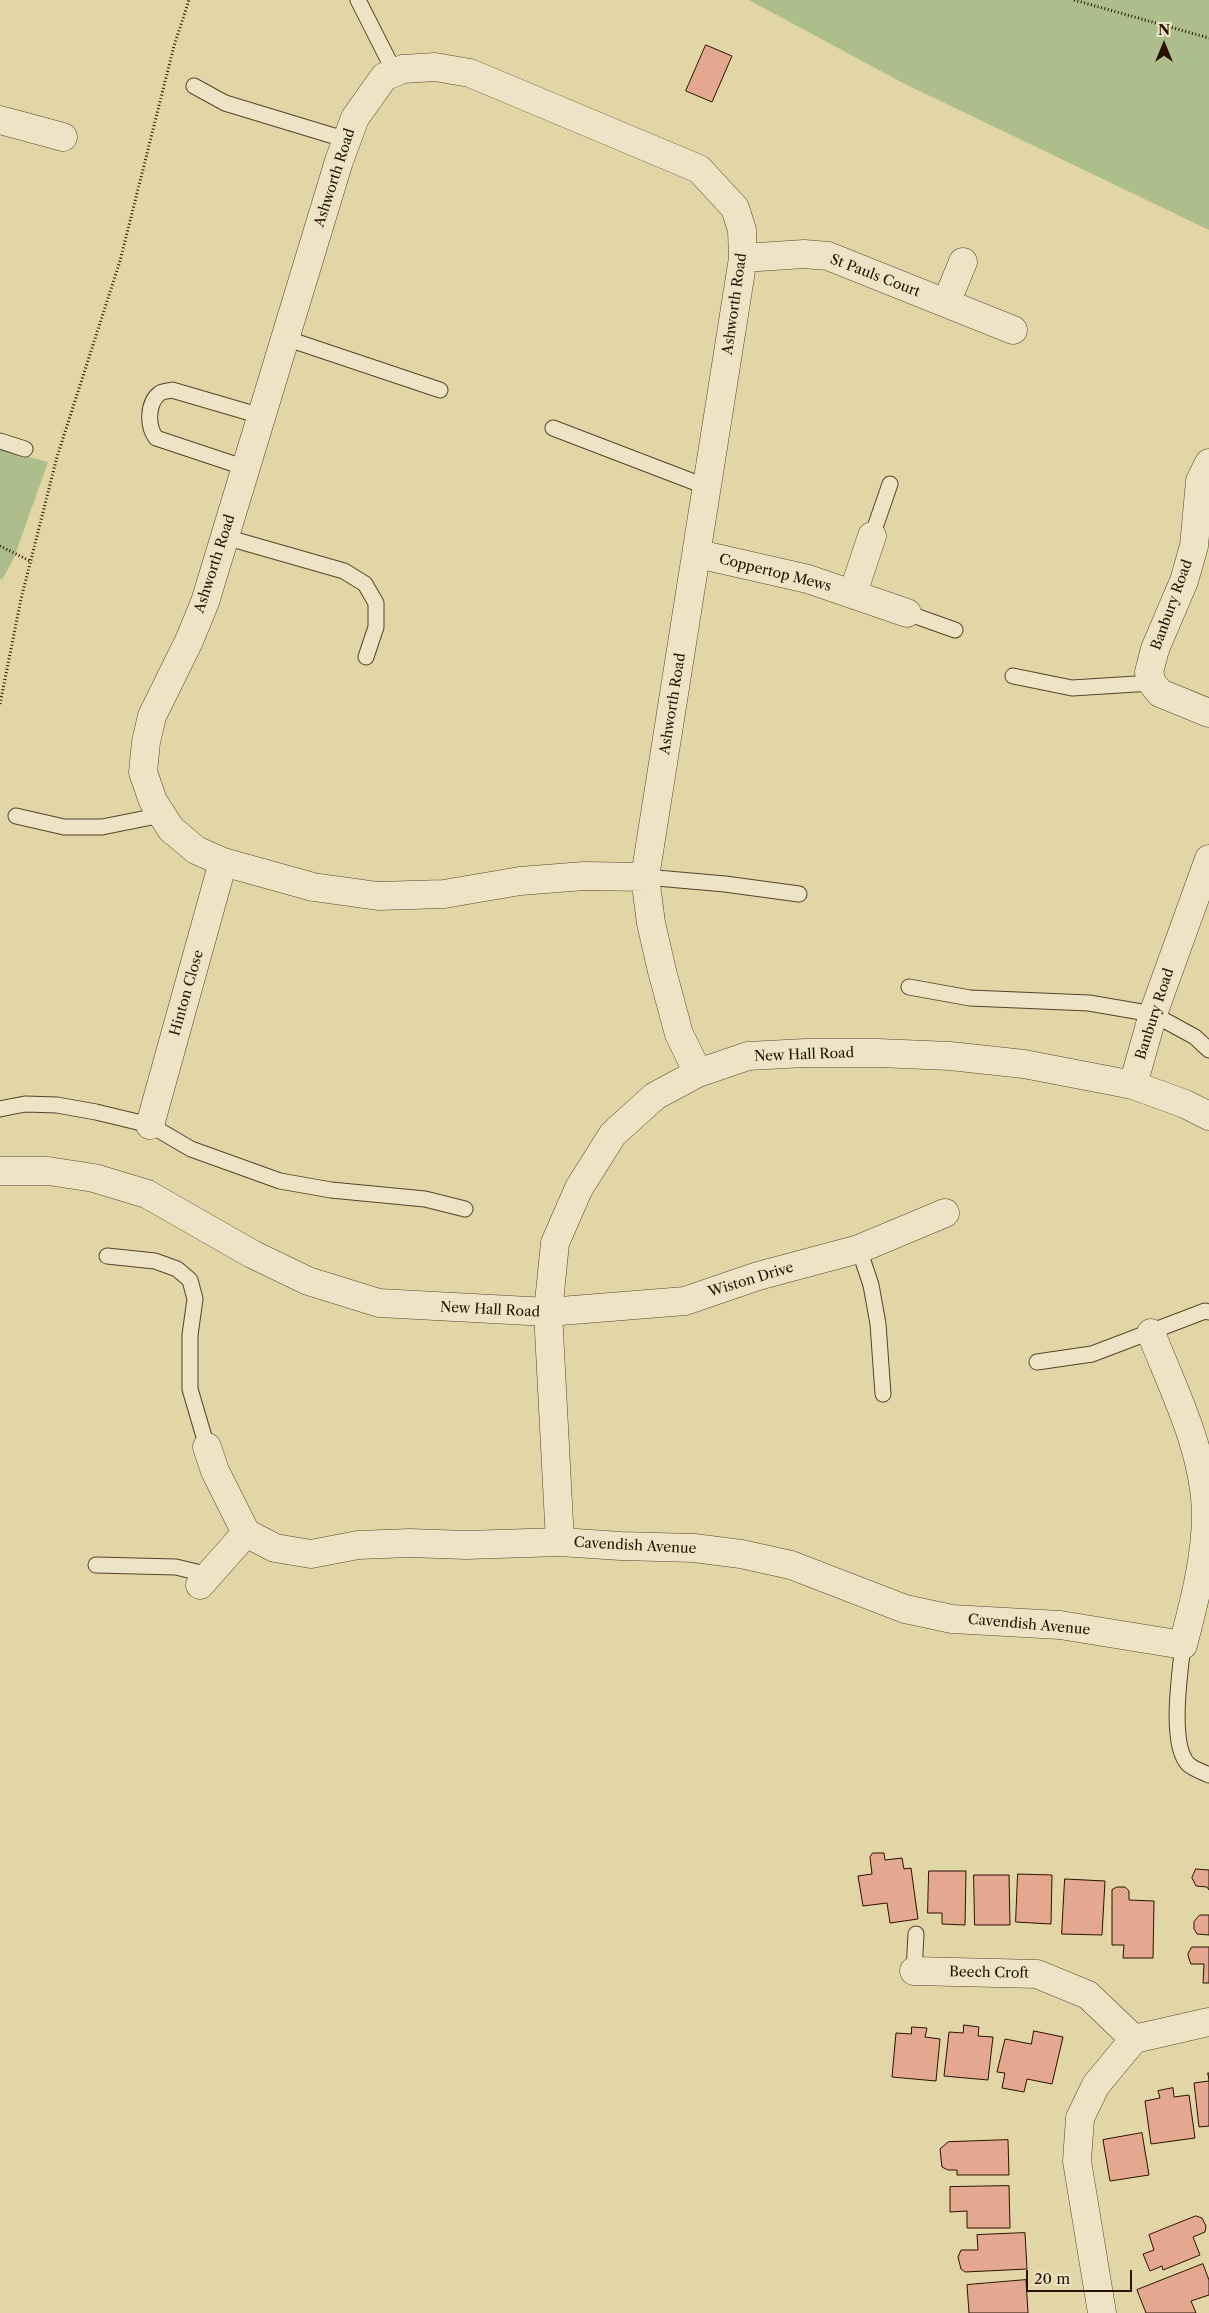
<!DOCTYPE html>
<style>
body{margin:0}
#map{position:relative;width:1209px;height:2313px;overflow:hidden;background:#e2d5a6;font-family:"Libre Caslon Text",serif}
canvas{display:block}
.north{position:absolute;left:1139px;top:20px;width:50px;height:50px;-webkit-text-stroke:4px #ece4c5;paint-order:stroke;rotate:0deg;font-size:14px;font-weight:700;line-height:20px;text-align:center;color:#291200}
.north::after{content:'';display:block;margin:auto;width:18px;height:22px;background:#291200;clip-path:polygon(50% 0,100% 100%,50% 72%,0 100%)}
.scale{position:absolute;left:1026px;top:2270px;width:106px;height:22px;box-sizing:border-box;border:2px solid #291200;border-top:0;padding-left:6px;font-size:15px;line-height:18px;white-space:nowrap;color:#291200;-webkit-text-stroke:4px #ece4c5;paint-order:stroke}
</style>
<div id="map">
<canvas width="1209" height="2313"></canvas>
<div class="north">N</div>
<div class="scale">20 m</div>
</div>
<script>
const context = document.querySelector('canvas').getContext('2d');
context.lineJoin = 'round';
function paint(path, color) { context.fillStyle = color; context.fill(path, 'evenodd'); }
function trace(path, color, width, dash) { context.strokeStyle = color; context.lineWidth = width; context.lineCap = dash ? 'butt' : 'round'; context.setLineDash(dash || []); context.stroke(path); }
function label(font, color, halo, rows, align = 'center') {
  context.font = font + ' "Libre Caslon Text",serif'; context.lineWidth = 4; context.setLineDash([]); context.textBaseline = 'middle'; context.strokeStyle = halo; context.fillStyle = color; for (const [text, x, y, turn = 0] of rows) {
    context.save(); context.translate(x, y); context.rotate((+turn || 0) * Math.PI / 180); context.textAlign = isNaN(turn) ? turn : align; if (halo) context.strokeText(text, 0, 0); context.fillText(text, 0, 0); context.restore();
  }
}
paint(new Path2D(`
 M749 0H1209V230L903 83Z
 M0 449 48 462 14 558 2 580 0 579Z`), '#adbe8c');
const building = new Path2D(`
 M706 45 732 56 712 102 686 91Z
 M873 1853H884L885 1860 902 1858 904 1869 911 1868 918 1919 890 1923 887 1903 863 1906 858 1876 872 1874 870 1857Z
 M1196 1869 1209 1870V1890L1207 1887 1196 1886 1192 1878Z
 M929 1871H966L965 1925 942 1924V1913H928Z
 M1018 1874 1052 1875 1051 1924 1016 1922Z
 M974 1875H1009L1010 1925H975Z
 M1065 1879 1105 1881 1102 1935 1062 1934Z
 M1117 1887H1125L1129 1891V1900L1154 1901 1153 1958H1123L1124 1945H1112V1890Z
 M1200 1915H1209V1935L1197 1934 1194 1929V1922Z
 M1192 1947H1209V1983H1203L1204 1964H1191L1189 1959 1188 1954Z
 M964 2025 979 2027 978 2036 993 2037 988 2080 944 2076 949 2032 963 2033Z
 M912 2027 927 2028 925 2037 940 2039 936 2081 892 2077 896 2033 911 2034Z
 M1034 2031 1063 2037 1052 2084 1027 2079 1024 2092 1002 2088 1005 2073 997 2072 1005 2039 1031 2044Z
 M1208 2073H1209V2126L1199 2127 1194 2083 1209 2081Z
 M1173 2088 1174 2097 1189 2095 1195 2138 1151 2144 1145 2101 1160 2098 1158 2091Z
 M1142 2133 1149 2175 1110 2181 1103 2140Z
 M1008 2140 1009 2175H957V2170H948L942 2167 940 2149 948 2142Z
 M1009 2186 1010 2228H967V2211L950 2212V2187Z
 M1196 2216 1202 2218 1206 2226 1205 2232 1193 2237 1200 2255 1163 2270 1162 2266 1150 2271 1143 2254 1154 2250 1149 2235Z
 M1025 2233 1027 2269 965 2272 961 2269 958 2257 961 2250H978L977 2235Z
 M1203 2264 1209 2280V2295L1191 2301 1196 2313H1146L1137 2290Z
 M1026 2280 1028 2313H969L967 2285Z`);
paint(building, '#e4a790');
trace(building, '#291200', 1);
const lane = new Path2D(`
 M358 0 395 73
 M194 86 225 103 347 140
 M285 338 440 390
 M553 428 707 487
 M0 441 25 449
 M246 468 156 438C147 426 147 403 160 393 163 391 169 391 172 390L261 416
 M872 536 890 484
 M225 537 344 571 365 584 376 603V627L366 657
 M907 613 955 630
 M1013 676 1072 688 1152 683
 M16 816 64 827H102L162 815
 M645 877 725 884 799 894
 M909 987 970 998 1089 1003 1153 1014 1195 1037 1209 1050
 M0 1109 25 1104 57 1105 96 1112 150 1125 191 1149 280 1181 331 1190 425 1199 465 1209
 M859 1249 871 1285 878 1324 883 1394
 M107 1256 155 1261 177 1269 190 1280 195 1299 190 1335V1389L207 1447
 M1037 1362 1092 1354 1205 1311 1209 1312
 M96 1565 176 1567 209 1575
 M1183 1645C1180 1672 1169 1744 1188 1764 1193 1769 1203 1772 1209 1775
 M914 1971 916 1934`);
const street = new Path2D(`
 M0 120 63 137
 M743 258 804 254 828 256 1013 330
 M946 303 963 262
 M1209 463 1200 481 1194 546 1184 581 1155 649 1149 672 1152 683 1160 693 1209 713
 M698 554 808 579 907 613
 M853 593 872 536
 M645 877 584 876 520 881 444 894 378 896 313 887 223 862 196 850 171 829 153 801 143 772 146 742 152 716 189 641 205 602 339 161 355 118 384 77 403 69 435 67 470 73 699 169 735 208 742 230 743 258 645 877 651 923 662 971 679 1034 698 1073
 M1133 1085 1153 1014 1209 859
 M150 1125 223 862
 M0 1171H48L94 1178 147 1194 252 1254 308 1281 379 1303 548 1312 555 1243 579 1188 613 1134 655 1096 698 1073 748 1056 805 1053H878L950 1056 1024 1064 1133 1085 1185 1104 1209 1116
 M207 1447 215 1471 246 1533 275 1548 311 1554 358 1545 410 1543 466 1545 560 1542 621 1546 694 1548 741 1554 791 1565 905 1609 952 1619 1060 1625 1183 1645C1194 1603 1206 1558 1206 1514 1205 1451 1174 1391 1151 1333
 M560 1542 548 1312 685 1301 758 1276 859 1249 945 1213
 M200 1585 246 1533
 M914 1971 1037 1974 1088 1995 1134 2039
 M1102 2313 1077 2161 1080 2118 1096 2085 1134 2039 1209 2022`);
trace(lane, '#57432a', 17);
trace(street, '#57432a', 29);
trace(new Path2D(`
 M1074 0 1209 38
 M0 546 30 561
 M0 704 21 599 57 457 120 261 174 46 189 0`), '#291200', 3, [1, 2.5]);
trace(lane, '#ece4c5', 15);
trace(street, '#ece4c5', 28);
label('14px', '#291200', '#ece4c5', [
 ["Ashworth Road",335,178,-72],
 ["St Pauls Court",875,276,21],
 ["Ashworth Road",735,304,-82],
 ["Ashworth Road",215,564,-72],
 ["Coppertop Mews",775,573,14],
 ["Banbury Road",1172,605,-70],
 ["Ashworth Road",673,704,-81],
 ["Hinton Close",187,993,-74],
 ["Banbury Road",1155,1014,-72],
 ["New Hall Road",804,1055,-2],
 ["Wiston Drive",751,1280,-17],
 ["New Hall Road",490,1310,3],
 ["Cavendish Avenue",635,1546,3],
 ["Cavendish Avenue",1029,1625,5],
 ["Beech Croft",989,1973,1]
]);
</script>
